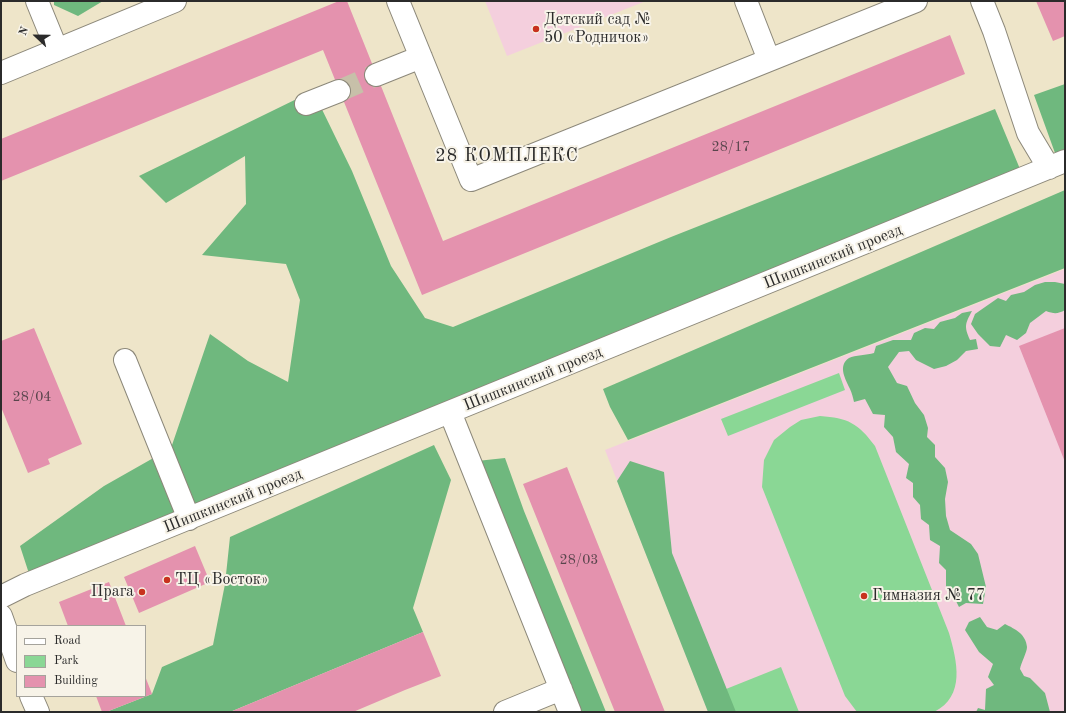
<!DOCTYPE html>
<meta charset="utf-8">
<style>
body{margin:0}
#map{position:relative;width:1066px;height:713px;overflow:hidden;background:#eee5c9;font-family:"Old Standard TT",serif}
canvas{display:block}
.frame{position:absolute;inset:0;border:2px solid #2b2b2b;pointer-events:none}
.legend{position:absolute;left:16px;top:625px;width:130px;height:72px;box-sizing:border-box;background:#f7f3e8;border:1px solid #a5a39c;margin:0;padding:5px 7px;list-style:none;font-size:12px;color:#2b2b2b}
.legend li{display:flex;align-items:center;gap:8px;height:20px}
.legend b{width:20px;border:1px solid #a5a39c}
.north{position:absolute;left:16px;top:16px;width:40px;height:40px;-webkit-text-stroke:3px #f7f3e8;paint-order:stroke;rotate:292deg;font-size:11px;font-weight:700;line-height:16px;text-align:center;color:#2b2b2b}
.north::after{content:'';display:block;margin:auto;width:14px;height:18px;background:#2b2b2b;clip-path:polygon(50% 0,100% 100%,50% 72%,0 100%)}
</style>
<div id="map">
<canvas width="1066" height="713"></canvas>
<div class="frame"></div>
<ul class="legend">
<li><b style="height:5px;background:#fff"></b>Road</li>
<li><b style="height:11px;background:#8ad795"></b>Park</li>
<li><b style="height:11px;background:#e492ae"></b>Building</li>
</ul>
<div class="north">N</div>
</div>
<script>
const context = document.querySelector('canvas').getContext('2d');
context.lineJoin = 'round';
function paint(path, color) { context.fillStyle = color; context.fill(path, 'evenodd'); }
function trace(path, color, width, dash) { context.strokeStyle = color; context.lineWidth = width; context.lineCap = dash ? 'butt' : 'round'; context.setLineDash(dash || []); context.stroke(path); }
function label(font, color, halo, rows, align = 'center') {
  context.font = font + ' "Old Standard TT",serif'; context.lineWidth = 4; context.setLineDash([]); context.textBaseline = 'middle'; context.strokeStyle = halo; context.fillStyle = color; for (const [text, x, y, turn = 0] of rows) {
    context.save(); context.translate(x, y); context.rotate((+turn || 0) * Math.PI / 180); context.textAlign = isNaN(turn) ? turn : align; if (halo) context.strokeText(text, 0, 0); context.fillText(text, 0, 0); context.restore();
  }
}
paint(new Path2D(`
 M485 1H646L507 56Z
 M1065 269V712H708L605 450Z`), '#f4cfdd');
paint(new Path2D(`
 M839 373 845 390 728 436 721 419Z
 M820 416C848 418 858 423 875 446L949 633C957 661 966 696 934 712H857L845 696 762 487 764 460 774 440 790 427 801 420Z
 M781 667 799 712H729L721 691Z`), '#8ad795');
paint(new Path2D(`
 M54 1H103L78 16 54 5Z
 M1065 84V149L1055 153 1034 95Z
 M313 91 352 171 391 266 425 318 453 327 671 237 995 109 1020 169 35 592 20 546 104 486 171 448 210 334 248 361 288 382 300 300 286 264 202 255 246 204 245 156 166 203 139 176Z
 M1065 190V268L628 440 610 407 603 389Z
 M1045 282H1055L1065 284V310C1058 314 1054 314 1046 311L1030 323 1026 333 1017 340 1006 335 1000 347 990 346 978 334 971 324 975 314 998 298 1006 301 1011 295 1024 292 1035 285Z
 M972 311C965 324 964 326 970 340L976 339 978 349 966 351 957 360 946 366 934 369 916 360 909 351 899 352 888 367 897 383 907 386 915 403 924 415 928 428 927 437 935 445V457L945 468 948 482 945 499 946 516 950 530 971 544 978 554 986 587 983 604 966 603 959 607 952 593 946 586V570L939 563 940 546 930 540 929 525 921 519 920 505 913 497V483L906 478 909 464 896 452 893 437 884 427 885 415 873 414 865 399 854 402C853 398 852 393 850 389 846 380 837 366 849 358 855 355 867 355 874 353L876 346 893 340H911L914 333 925 328 934 329 940 322 955 318 962 313Z
 M434 445 451 480 413 608 423 632 230 712H106L152 694 162 667 213 645 225 584 230 537Z
 M505 458 524 511 606 712H559L477 461Z
 M630 461 664 472 672 553 736 712H708L617 481Z
 M980 617 987 627 997 630 1005 624C1015 629 1026 634 1027 647 1027 652 1021 663 1020 669L1024 676 1030 678 1045 693 1050 712H976L978 708 985 710 986 689 994 685 988 677 993 664 979 652 965 630 969 622Z`), '#6fb87e');
paint(new Path2D(`
 M339 1H347L443 241 950 35 965 74 422 295 323 50 1 181V139Z
 M1036 1H1065V36L1053 41Z
 M34 328 82 444 48 459 50 464 28 473 1 407V341Z
 M1065 328V462L1019 346Z
 M567 467 665 712H615L568 596 523 484Z
 M195 546 210 582 139 613 124 577Z
 M109 582 126 626H68L59 602Z
 M423 632 441 676 405 690 353 712H230Z
 M145 676 152 694 106 712H102L96 696H145Z`), '#e492ae');
trace(new Path2D(`
 M339 91 376 75`), '#c7c0a9', 22, [22, 11]);
const minor = new Path2D(`
 M37 1 57 50
 M398 1 471 180 916 1
 M746 1 769 60
 M982 1 994 31 1028 133 1049 168
 M1 73 175 1
 M376 75 421 57
 M306 104 339 91
 M125 360 189 519
 M450 412 570 712
 M1 597 25 585 1065 161
 M1 616 17 661
 M31 696 38 712
 M505 712 561 689`);
trace(minor, '#8c887a', 24);
trace(minor, '#fff', 22);
for (const [x, y, r, color] of [
 [536,29,4,"#c8321e"],
 [167,580,4,"#c8321e"],
 [142,592,4,"#c8321e"],
 [864,596,4,"#c8321e"]
]) { const dot = new Path2D(); dot.arc(x, y, r, 0, 2 * Math.PI); context.fillStyle = color; context.fill(dot); trace(dot, '#f7f3e8', 1.5); }
label('14px', '#59454c', null, [
 ["28/17",731,147],
 ["28/04",32,397],
 ["28/03",579,560]
]);
label('16px', '#2b2b2b', '#f7f3e8', [
 ["Детский сад №",544,20],
 ["50 «Родничок»",544,38],
 ["ТЦ «Восток»",175,580],
 ["Прага",134,592,"right"],
 ["Гимназия № 77",872,596]
], 'left');
label('16px', '#2b2b2b', '#f7f3e8', [
 ["Шишкинский проезд",833,257,-22],
 ["Шишкинский проезд",533,379,-22],
 ["Шишкинский проезд",233,501,-22]
]);
context.letterSpacing = '1px';
label('18px', '#2b2b2b', '#f7f3e8', [
 ["28 КОМПЛЕКС",507,156]
]);
context.letterSpacing = '0px';
</script>
